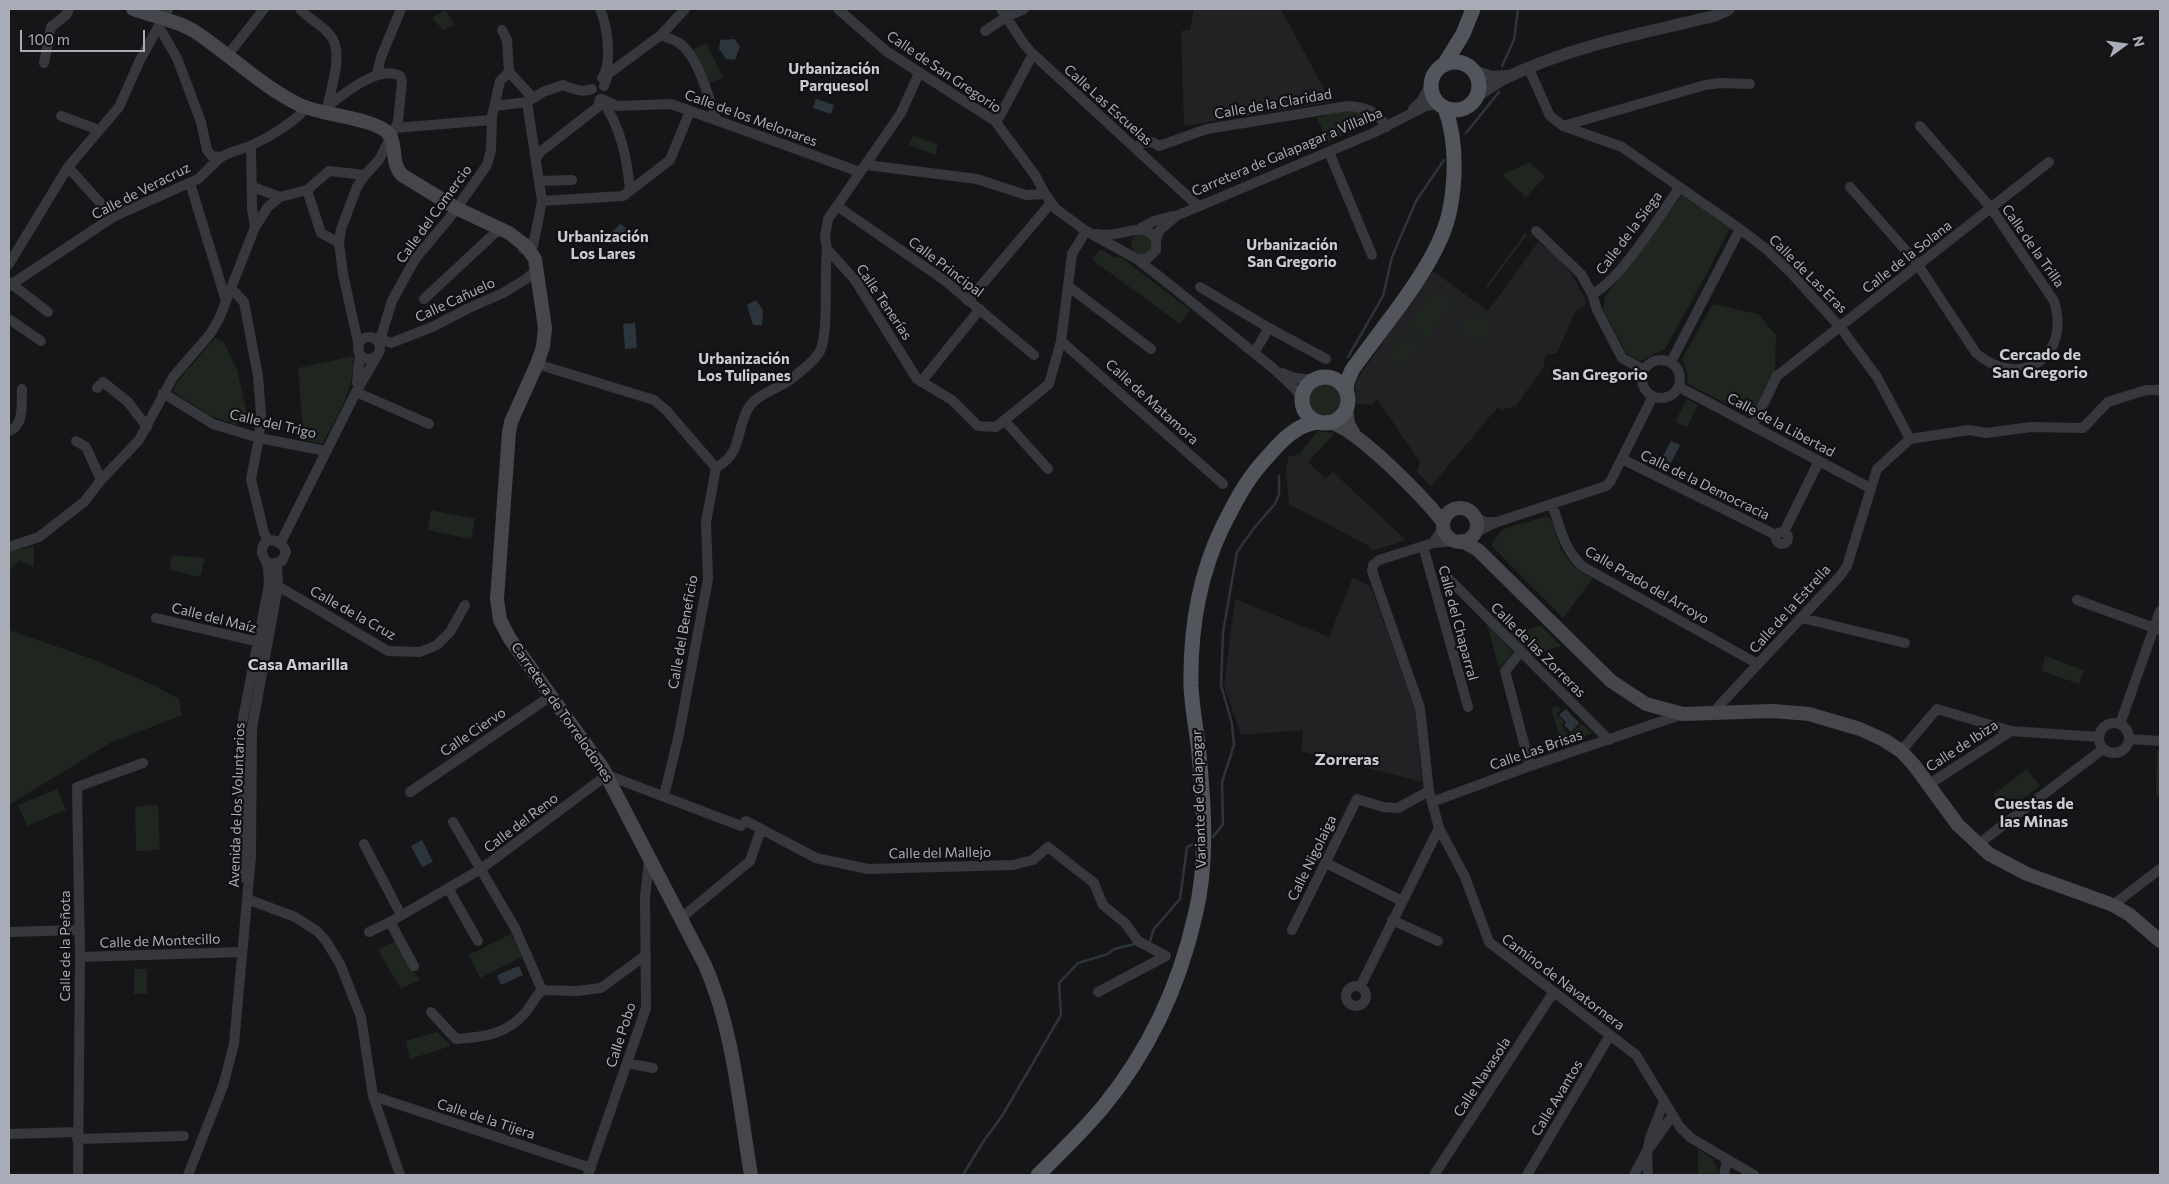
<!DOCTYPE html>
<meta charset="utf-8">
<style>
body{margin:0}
#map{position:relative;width:2169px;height:1184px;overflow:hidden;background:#161618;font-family:Commissioner,sans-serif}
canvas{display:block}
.frame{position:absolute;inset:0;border:10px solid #a8adb8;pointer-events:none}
.north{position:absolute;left:2099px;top:20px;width:50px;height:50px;-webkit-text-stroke:4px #111113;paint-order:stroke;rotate:76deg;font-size:14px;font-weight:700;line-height:20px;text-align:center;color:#a8adb8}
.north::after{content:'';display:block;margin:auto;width:18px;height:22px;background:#a8adb8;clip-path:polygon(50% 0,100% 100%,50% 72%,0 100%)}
.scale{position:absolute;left:20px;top:30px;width:125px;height:22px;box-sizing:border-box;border:2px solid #a8adb8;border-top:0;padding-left:6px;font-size:15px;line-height:18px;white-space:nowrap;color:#a8adb8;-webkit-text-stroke:4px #111113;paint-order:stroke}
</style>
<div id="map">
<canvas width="2169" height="1184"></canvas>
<div class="frame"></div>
<div class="north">N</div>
<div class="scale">100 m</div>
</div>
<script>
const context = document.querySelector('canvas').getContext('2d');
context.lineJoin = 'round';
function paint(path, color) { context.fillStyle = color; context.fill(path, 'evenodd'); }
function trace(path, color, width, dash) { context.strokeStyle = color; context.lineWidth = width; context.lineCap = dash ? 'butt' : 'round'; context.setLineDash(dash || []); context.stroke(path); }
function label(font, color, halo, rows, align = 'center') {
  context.font = font + ' Commissioner,sans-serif'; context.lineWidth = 4.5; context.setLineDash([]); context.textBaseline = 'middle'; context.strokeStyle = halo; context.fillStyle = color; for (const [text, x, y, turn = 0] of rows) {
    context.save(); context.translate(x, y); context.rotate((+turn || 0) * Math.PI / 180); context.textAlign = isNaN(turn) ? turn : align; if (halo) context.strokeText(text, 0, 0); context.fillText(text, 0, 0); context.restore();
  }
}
paint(new Path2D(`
 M1194 9H1281L1331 102 1184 126 1181 31 1190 30Z
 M1538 242 1559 258 1570 272 1587 302 1583 307 1575 312 1557 353 1546 355 1543 368 1516 406 1502 410 1498 407 1431 486 1417 472 1420 462 1377 399 1372 405 1356 404 1355 382 1433 271 1488 311Z
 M1299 454 1326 479 1333 472 1406 540 1372 551 1367 545 1289 504 1286 474 1288 457Z
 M1353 577 1371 587 1415 709 1422 782 1301 751 1303 730 1241 735 1224 686 1235 599 1329 637Z`), '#222225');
paint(new Path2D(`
 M445 10 454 24 444 31 432 18Z
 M706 43 723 77 709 84 692 50Z
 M1341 111C1355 111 1366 109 1372 122L1328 142 1317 118Z
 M913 135 938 145 935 155 909 145Z
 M1530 162 1545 177 1526 197 1503 176 1505 173Z
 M1682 195 1730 228 1707 273 1665 349 1640 361 1626 353 1603 309 1605 297Z
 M1525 233 1527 235 1487 288 1486 286Z
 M1131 244a10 10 0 1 1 20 0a10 10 0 1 1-20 0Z
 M1100 249 1116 258 1121 257 1190 310 1180 324 1098 264 1093 259Z
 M1436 289 1454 302 1427 339 1409 326Z
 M1713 304 1758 314 1776 335 1775 372 1751 416 1688 384 1686 368 1682 359Z
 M1472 311 1495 326 1481 346 1459 330Z
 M1407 333 1422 344 1403 369 1388 358Z
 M215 338 224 342 237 370 247 413 240 417 236 425 209 415 173 391 178 381Z
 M353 356C356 386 338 415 324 441L321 444 301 439 303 431 298 368Z
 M1308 400a17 17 0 1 1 34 0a17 17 0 1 1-34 0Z
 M1687 399 1698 405 1687 427 1675 422Z
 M1318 431 1335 433 1308 462 1299 454Z
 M431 510 475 519 471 539 428 530Z
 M1547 516C1554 521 1555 533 1558 541 1564 557 1577 573 1593 578L1563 618 1491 545 1503 529Z
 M34 546V567L19 561 9 571V552Z
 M172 555 205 558 200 577 169 570Z
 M1487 624 1513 652 1499 668Z
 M1541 626 1561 646 1530 655 1509 634Z
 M9 630 95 660 155 686 179 699 182 715 110 743 9 805Z
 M2045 656 2084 670 2079 684 2042 671Z
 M1557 706 1561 709 1556 714 1564 722 1561 725 1569 735 1582 724 1592 733 1573 741 1574 745 1563 748 1551 708Z
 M2157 750 2160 751V794L2156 795Z
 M2027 769 2040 786 2005 812 1993 795Z
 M57 789 66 810 27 826 18 805Z
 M158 805 160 850 136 851 135 806Z
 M511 934 522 957 480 978 469 955Z
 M396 941 419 980 401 989 378 950Z
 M134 969H147V994H134Z
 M437 1032 451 1046 410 1059 406 1041Z
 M1698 1149 1714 1160 1719 1175H1698Z`), '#1e261f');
paint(new Path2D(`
 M734 39 740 46 735 60 726 59 719 49 720 40Z
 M816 99 834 105 831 114 813 108Z
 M620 224 626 228 620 244 613 242 608 236Z
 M756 300 763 310 762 325H753L747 305Z
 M635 323 637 348 625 349 623 324Z
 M1671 441 1680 445 1671 463 1662 458Z
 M1566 709 1579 723 1571 732 1564 725 1566 722 1559 715Z
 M422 840 433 862 422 867 411 846Z
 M519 966 523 975 501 985 497 975Z`), '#2c353c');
trace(new Path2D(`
 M1502 66 1514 40 1518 9
 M1466 133 1499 92
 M1348 357 1383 296 1392 257 1416 201 1444 160
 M1213 837 1223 824 1222 782 1234 745 1232 724 1221 685 1223 632 1237 552 1254 528 1274 505 1279 495V476
 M1150 941 1154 929 1180 899 1187 847 1194 844
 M963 1175 981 1145 1002 1116 1061 1015 1059 983 1078 963 1108 954 1114 949 1135 944`), '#2c353c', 2.5);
trace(new Path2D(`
 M300 9C309 19 321 24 329 34 345 50 331 88 327 108
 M600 9C607 25 613 63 602 78
 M838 9 886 51 995 121 1035 175 1045 194 1056 209 1086 231 1137 259 1174 288 1274 369 1296 390 1302 399
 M1001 9 1024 44 1033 54 1198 206
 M159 27 177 58 201 122 207 150 212 156 221 157
 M502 30 507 40 509 72 533 98
 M985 31 1006 17 1024 9
 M661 35C667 38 674 39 679 43 698 55 709 99 716 119
 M227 56 264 9
 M44 63 51 27 66 15 69 9
 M1529 69 1550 116 1563 126 1622 147 1740 229 1765 248 1790 272 1840 327 1877 377 1910 439
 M919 73 901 113 828 219 825 237 827 249 855 280 917 379 952 400 978 426 996 427 1049 384 1061 341 1072 254 1086 231
 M377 74 381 57 401 9
 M604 86 608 74 661 35 685 9
 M602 99 617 106 671 104 860 172
 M602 100C621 128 627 157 630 190
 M328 106C344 94 379 64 400 76L402 81 398 122 379 160 365 175 357 187 341 229 339 243 343 274 359 347
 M495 106 527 102 543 92 563 85C574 89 581 93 592 89
 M1413 109 1422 100 1431 83
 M61 116 99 130
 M995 121 1000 116 1033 54
 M1563 126 1705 85 1721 83 1750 84
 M395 128 491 120
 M1159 146 1207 129 1348 106C1365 107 1378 111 1386 127
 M1136 149 1141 143 1152 142 1159 146
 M1329 152 1372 255
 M536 159 540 152 598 107 600 99
 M867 165 977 179 1026 195 1045 194
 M68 167 113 217
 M539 181 572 180
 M190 183 226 301
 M253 187 280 197 307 190 329 171 365 175
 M1850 187 1916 262 1976 353C2020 391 2072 357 2054 301L1991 208 1920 126
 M307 190 321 233 339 243
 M542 201 623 196 670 160 690 111
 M837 206 944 280 1034 355
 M255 227 268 207 280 197
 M1141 228 1154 221 1172 216
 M1536 231 1581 274 1592 294C1621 280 1660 215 1680 187
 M1097 234C1121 239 1145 218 1156 240V250L1148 258 1137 259
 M1156 240 1159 231 1176 216 1373 133 1426 106 1439 104
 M523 249 527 250 533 246 542 201 527 102
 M9 264 68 167 119 107 140 60 168 9
 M9 282 48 312
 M9 286 113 217 198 179C205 173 218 158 223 156 233 151 243 149 252 145 272 136 292 123 307 108
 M1068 286 1151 349
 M1200 287 1269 328 1326 359
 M231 288 244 302 258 376 261 414 259 438 251 479 264 533 268 541
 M1592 294 1597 310 1622 358 1644 370
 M424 299 496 232
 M968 301 1051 203
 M9 319 41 341
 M381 335 384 340 391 343 432 327 469 308 503 293 526 279 534 272 538 273
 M358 348a11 11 0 1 1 22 0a11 11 0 1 1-22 0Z
 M1061 341 1223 484
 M379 343 392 301 415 259 451 216 487 165 491 150 492 116 500 81 509 72
 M1254 353 1269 328
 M1642 379a19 19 0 1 1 38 0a19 19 0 1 1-38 0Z
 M1671 362 1740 229
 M537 364 654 400 666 410 716 468
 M1282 373 1295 378 1314 380
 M921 382 980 309
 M357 383 360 354
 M1679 387 1870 488
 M97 388 103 382 128 402 147 427
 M356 392 429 424
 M163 393 213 424 259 438 326 451
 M1005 421 1048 469
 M1753 425 1777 376 2049 162
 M9 431C25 425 21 404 22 389
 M1910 439 1969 430 1986 433 2031 427 2083 428 2108 402 2146 390H2160
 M76 441 86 447 101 480
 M1622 459 1776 535
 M1552 504C1560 527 1564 549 1582 566L1758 664
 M1473 516 1485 522H1496
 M1443 528 1433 543 1457 541
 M1776 538a6 6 0 1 1 12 0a6 6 0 1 1-12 0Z
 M1784 532 1819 461
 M1474 533 1497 522 1606 486 1610 482 1653 396
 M281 542 356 392 377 356
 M1433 543 1379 560 1373 565 1372 571 1420 708 1429 791 1439 828 1465 877 1489 942 1636 1055 1680 1127 1691 1138 1754 1175
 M1423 546 1468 707
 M9 547 39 537 84 502 101 480 139 440 173 377 210 334 219 319 255 227 252 208 251 146
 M1448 578 1609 740
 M272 585 278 586 388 651 420 652 437 645 450 632 465 605
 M2077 600 2160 630
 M156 618 263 643
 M1802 618 1905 643
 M1520 653 1505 671 1530 766
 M1718 713V707L1840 576 1847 566 1877 469 1910 439
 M2099 738a15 15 0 1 1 30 0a15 15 0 1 1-30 0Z
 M2120 724 2160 611
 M2129 739 2160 741
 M1901 751 1937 709 2011 731 2099 737
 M1928 785 2011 731
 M410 792 551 696
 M664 796 679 734 708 579 706 522 716 468C744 452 735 429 749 407 756 395 779 388 790 380 800 372 814 362 820 351 829 334 824 273 827 249
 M1432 802 1530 766 1683 714
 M453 822 515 928 542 990
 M364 844 401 915
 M1977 845 2103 749
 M1326 863 1402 901
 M245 878 242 856V724L269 584C268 578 269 567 266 561 264 557 261 555 262 550 264 534 283 540 286 552L282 561 272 564 266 562
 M448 888 478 941
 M247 899 295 917 317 931 326 941 340 964 361 1017 373 1096 400 1175
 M2113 905 2160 869
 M681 918 750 861 761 829
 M1392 920 1438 941
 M390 922 414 966
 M1292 930 1357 799 1383 807 1398 808 1429 791
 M9 932 80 930
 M369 932 390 922 481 869 607 775 741 826 746 821 816 858 868 869 1013 865 1033 860 1048 847 1094 883 1103 905 1125 923 1138 941 1166 956 1098 992
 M80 957 242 952
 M1346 996a10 10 0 1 1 20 0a10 10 0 1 1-20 0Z
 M1360 987 1439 828
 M431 1012 456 1039C484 1037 506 1035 526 1012 531 1005 536 996 542 990L577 991 601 988 646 955
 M627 1063 653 1068
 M373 1096 591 1168
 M9 1134 77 1132
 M77 1139 184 1136
 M78 1175 80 957 77 787 143 763
 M188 1175 223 1086 234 1044 251 856 252 728 278 586 277 564
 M588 1175 646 1008 645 898 649 859
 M1434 1175 1553 993
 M1527 1175 1610 1035
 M1634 1175 1647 1151 1673 1115
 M1648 1175 1647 1151 1650 1138 1664 1102
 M1724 1175 1727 1159`), '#37383d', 10);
trace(new Path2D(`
 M1473 71 1492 77 1507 76
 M1477 96C1488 89 1498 81 1510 76 1574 45 1645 33 1714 16L1729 9`), '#37383d', 12);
trace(new Path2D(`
 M133 9C155 17 179 21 197 33 230 55 265 89 300 105 321 115 372 118 387 132 398 143 390 163 402 175L456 208 509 233 526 246 535 259 545 328 543 347 537 364 511 422 509 432 497 599 500 620 510 639 602 767 705 965C734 1031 739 1105 751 1175
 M1346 408 1348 424 1354 434
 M1329 422C1358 429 1423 497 1443 522
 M1443 525a17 17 0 1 1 34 0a17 17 0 1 1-34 0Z
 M1462 541 1478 550 1611 681 1646 704 1683 714 1773 711 1809 714 1860 729 1884 740 1901 751 1914 765 1958 825 1989 854 2027 874 2113 905 2130 915 2160 941`), '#45474d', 14);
trace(new Path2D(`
 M1431 86a24 24 0 1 1 48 0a24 24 0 1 1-48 0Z
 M1444 65 1463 34 1473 9
 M1302 400a23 23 0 1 1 46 0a23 23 0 1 1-46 0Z
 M1346 391 1347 382 1352 370C1381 329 1429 274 1445 227 1451 211 1453 192 1454 175 1455 151 1453 130 1445 108
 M1038 1175C1060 1153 1083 1131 1103 1107 1149 1051 1179 986 1195 916 1208 864 1204 807 1199 754 1197 732 1192 709 1191 686 1190 631 1198 578 1222 528 1233 506 1245 482 1262 463 1278 445 1294 424 1319 422`), '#53555c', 15);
label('14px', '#a8adb8', '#111113', [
 ["Calle de San Gregorio",944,72,34],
 ["Calle de la Claridad",1273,104,-10],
 ["Calle Las Escuelas",1108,105,42],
 ["Calle de los Melonares",751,118,20],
 ["Carretera de Galapagar a Villalba",1287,152,-23],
 ["Calle de Veracruz",141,191,-27],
 ["Calle del Comercio",434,214,-54],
 ["Calle de la Siega",1629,233,-53],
 ["Calle de la Trilla",2033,246,55],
 ["Calle de la Solana",1907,257,-38],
 ["Calle Principal",946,267,37],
 ["Calle de Las Eras",1808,274,45],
 ["Calle Cañuelo",455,300,-25],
 ["Calle Tenerías",884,302,56],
 ["Calle de Matamora",1152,402,42],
 ["Calle del Trigo",273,424,13],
 ["Calle de la Libertad",1781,425,28],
 ["Calle de la Democracia",1705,485,26],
 ["Calle Prado del Arroyo",1647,585,30],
 ["Calle de la Estrella",1790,609,-48],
 ["Calle de la Cruz",353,613,29],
 ["Calle del Maíz",214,618,14],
 ["Calle del Chaparral",1458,623,75],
 ["Calle del Beneficio",683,632,-80],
 ["Calle de las Zorreras",1538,650,45],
 ["Carretera de Torrelodones",562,712,55],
 ["Calle Ciervo",473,732,-34],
 ["Calle de Ibiza",1962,746,-33],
 ["Calle Las Brisas",1536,750,-19],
 ["Variante de Galapagar",1199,799,-92],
 ["Avenida de los Voluntarios",237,805,-88],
 ["Calle del Reno",521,823,-37],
 ["Calle del Mallejo",940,853,-1],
 ["Calle Nigolaiga",1312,858,-64],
 ["Calle de Montecillo",160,941,-2],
 ["Calle de la Peñota",65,946,-90],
 ["Camino de Navatornera",1563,982,37],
 ["Calle Pobo",621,1035,-72],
 ["Calle Navasola",1482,1077,-57],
 ["Calle Avantos",1557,1098,-59],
 ["Calle de la Tijera",486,1119,18]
]);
label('bold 15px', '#c9ccd4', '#111113', [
 ["Urbanización",834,69],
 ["Parquesol",834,86],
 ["Urbanización",603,237],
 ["Los Lares",603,254],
 ["Urbanización",1292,245],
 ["San Gregorio",1292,262],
 ["Urbanización",744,359],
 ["Los Tulipanes",744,376]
]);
label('bold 16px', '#c9ccd4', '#111113', [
 ["Cercado de",2040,355],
 ["San Gregorio",2040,373],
 ["San Gregorio",1600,375],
 ["Casa Amarilla",298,665],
 ["Zorreras",1347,760],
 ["Cuestas de",2034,804],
 ["las Minas",2034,822]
]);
</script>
